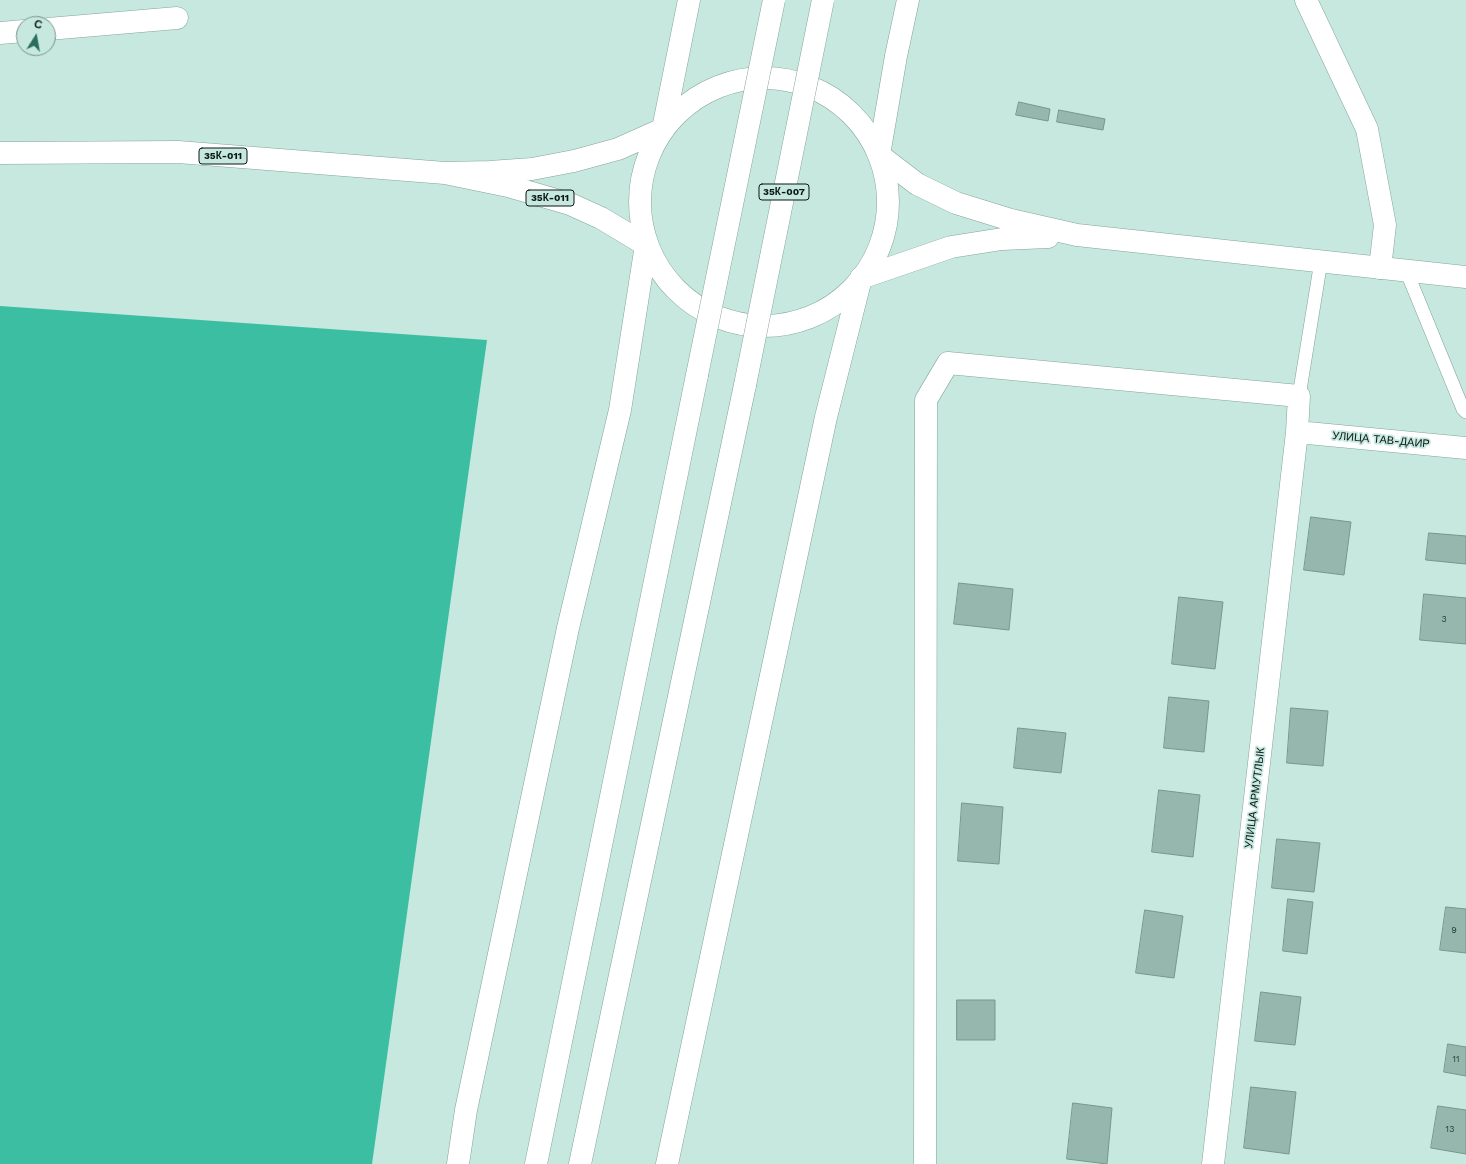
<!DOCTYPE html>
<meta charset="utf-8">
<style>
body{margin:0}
#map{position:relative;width:1466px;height:1164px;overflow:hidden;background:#c6e8de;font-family:"Work Sans",sans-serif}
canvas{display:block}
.north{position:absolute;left:16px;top:16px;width:40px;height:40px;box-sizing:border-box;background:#c6e8de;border:1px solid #7a948d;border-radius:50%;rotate:11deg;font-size:11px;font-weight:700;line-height:16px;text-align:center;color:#091613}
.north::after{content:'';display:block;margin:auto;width:14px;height:18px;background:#2c6e5e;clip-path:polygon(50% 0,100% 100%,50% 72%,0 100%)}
</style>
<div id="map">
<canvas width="1466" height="1164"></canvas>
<div class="north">С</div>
</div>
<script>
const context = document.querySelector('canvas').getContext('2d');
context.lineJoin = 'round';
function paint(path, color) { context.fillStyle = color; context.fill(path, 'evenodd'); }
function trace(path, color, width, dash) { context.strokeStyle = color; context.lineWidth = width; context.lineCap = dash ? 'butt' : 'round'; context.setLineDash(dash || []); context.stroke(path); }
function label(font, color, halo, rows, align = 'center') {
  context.font = font + ' "Work Sans",sans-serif'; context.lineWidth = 3.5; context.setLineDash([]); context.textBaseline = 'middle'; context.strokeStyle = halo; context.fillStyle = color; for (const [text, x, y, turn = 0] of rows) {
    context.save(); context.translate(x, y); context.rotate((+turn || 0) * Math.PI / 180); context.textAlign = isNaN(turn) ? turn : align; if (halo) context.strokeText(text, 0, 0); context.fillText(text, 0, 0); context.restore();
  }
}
paint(new Path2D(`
 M0 306 487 340 372 1164H0Z`), '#3cbea2');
const building = new Path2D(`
 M1019 102 1050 109 1048 121 1016 115Z
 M1059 110 1105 119 1103 130 1057 122Z
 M1311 517 1351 522 1344 575 1304 570Z
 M1429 533 1466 536V564L1426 560Z
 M959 583 1013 589 1009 630 954 624Z
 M1424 594 1466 598V644L1420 640Z
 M1179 597 1223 602 1215 669 1172 664Z
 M1169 697 1209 701 1204 752 1164 748Z
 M1291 708 1328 711 1323 766 1287 763Z
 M1018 728 1066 733 1061 773 1014 768Z
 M1159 790 1200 795 1193 857 1152 852Z
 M962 803 1003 807 999 864 958 861Z
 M1277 839 1320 843 1314 892 1272 888Z
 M1288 899 1313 902 1307 954 1283 951Z
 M1446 907 1466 909V953L1440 950Z
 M1145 910 1183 916 1174 978 1136 973Z
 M1261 992 1301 997 1295 1045 1255 1041Z
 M957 1000H995V1040H957Z
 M1448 1044 1466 1047V1076L1444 1072Z
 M1251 1087 1296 1092 1289 1154 1244 1148Z
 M1073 1103 1112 1108 1107 1164 1067 1159Z
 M1438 1106 1466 1110V1154L1431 1148Z`);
paint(building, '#96b7ad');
trace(building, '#77978d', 1);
const lane = new Path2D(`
 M1406 270 1463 409 1466 412
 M1299 396 1321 261`);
const street = new Path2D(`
 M1306 0 1367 129 1385 225 1380 268
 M48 29 177 18
 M0 33 24 31
 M1297 432 1466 448
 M925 1164 926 400 948 363 1299 396 1297 432 1213 1164`);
const secondary = new Path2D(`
 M879 155 917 184 956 203 1011 220 1077 235 1466 277
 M861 278 951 247 1002 239 1048 237`);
const primary = new Path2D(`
 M640 202a124 124 0 1 1 248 0a124 124 0 1 1-248 0Z
 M0 153 178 152 445 173 490 172 532 169 574 161 618 149 663 129 689 0
 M879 155 896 56 908 0
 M445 173 508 186 570 204 601 218 646 245 620 410 568 628 466 1110 458 1164
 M536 1164 697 375
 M580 1164 745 385
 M667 1164 826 417 861 278`);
trace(lane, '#83a49a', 14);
trace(street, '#83a49a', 23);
trace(secondary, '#83a49a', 23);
trace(primary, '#83a49a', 23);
trace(lane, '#fff', 13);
trace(street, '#fff', 22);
trace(secondary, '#fff', 22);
trace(primary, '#fff', 22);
const primaryBridge = new Path2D(`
 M697 375 774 0
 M745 385 823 0`);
trace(primaryBridge, '#83a49a', 23, []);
trace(primaryBridge, '#fff', 22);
label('9px', '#2c3e3a', null, [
 ["3",1444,619],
 ["9",1454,930],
 ["11",1456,1059],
 ["13",1450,1129]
]);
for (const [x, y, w] of [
 [223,156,48],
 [784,192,50],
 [550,198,48]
]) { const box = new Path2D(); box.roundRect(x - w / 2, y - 8, w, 16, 3); context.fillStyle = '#c6e8de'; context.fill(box); trace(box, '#091613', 1); }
label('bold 10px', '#091613', null, [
 ["35К-011",223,156],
 ["35К-007",784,192],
 ["35К-011",550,198]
]);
label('11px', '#091613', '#c6e8de', [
 ["УЛИЦА ТАВ-ДАИР",1381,440,5],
 ["УЛИЦА АРМУТЛЫК",1255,798,-83]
]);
</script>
